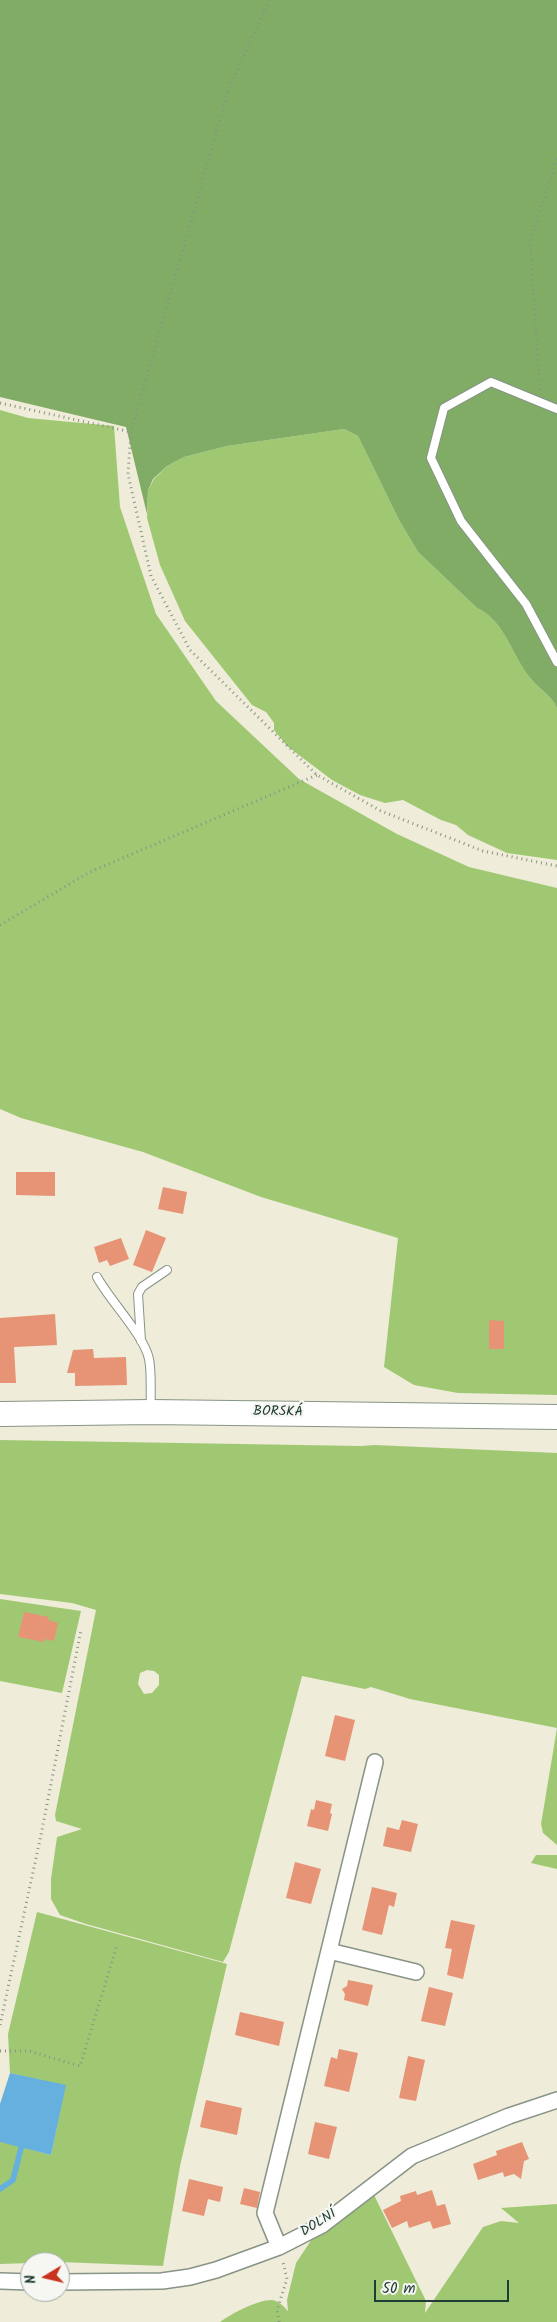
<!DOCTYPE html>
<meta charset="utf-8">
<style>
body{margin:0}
#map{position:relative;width:557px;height:2322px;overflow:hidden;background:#efecd9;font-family:Kalam,sans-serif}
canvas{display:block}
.north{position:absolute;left:20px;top:2252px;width:50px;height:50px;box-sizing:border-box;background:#f6f6f2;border:1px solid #a0aca6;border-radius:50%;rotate:261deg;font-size:14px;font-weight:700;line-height:20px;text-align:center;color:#1f3d34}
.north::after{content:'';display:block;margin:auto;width:18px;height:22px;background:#c8321e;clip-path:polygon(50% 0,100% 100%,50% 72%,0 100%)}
.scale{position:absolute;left:374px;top:2280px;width:135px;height:22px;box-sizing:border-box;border:2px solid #1f3d34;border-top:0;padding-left:6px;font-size:15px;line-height:18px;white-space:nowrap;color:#1f3d34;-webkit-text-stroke:4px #f6f6f2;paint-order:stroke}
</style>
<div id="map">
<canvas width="557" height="2322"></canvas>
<div class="north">N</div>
<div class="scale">50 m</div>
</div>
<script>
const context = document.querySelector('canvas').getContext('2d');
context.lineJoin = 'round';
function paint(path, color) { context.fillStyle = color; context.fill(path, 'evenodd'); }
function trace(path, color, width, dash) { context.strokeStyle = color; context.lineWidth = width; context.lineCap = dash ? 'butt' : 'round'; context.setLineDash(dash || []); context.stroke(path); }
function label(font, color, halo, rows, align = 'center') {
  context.font = font + ' Kalam,sans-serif'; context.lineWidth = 4.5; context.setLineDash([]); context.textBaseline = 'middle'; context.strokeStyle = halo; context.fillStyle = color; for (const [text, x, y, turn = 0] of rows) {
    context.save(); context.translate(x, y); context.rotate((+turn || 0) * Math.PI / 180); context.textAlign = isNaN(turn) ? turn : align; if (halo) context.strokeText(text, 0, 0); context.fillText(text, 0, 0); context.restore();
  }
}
paint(new Path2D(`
 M0 410 28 418 114 426 120 507 156 614 216 701 299 779 397 834 469 867 557 888V1395L458 1393 414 1385 384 1367 398 1238 261 1197 143 1152 21 1118 0 1109Z
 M344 429 358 436 399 520 418 552 477 608C506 622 511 655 531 679 540 690 551 695 557 708V860L507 853 468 835 456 825 441 820 403 800 385 803 360 795 332 780 287 746 274 730V723L266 712 252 705 185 621 160 565 147 518 148 490 154 479 167 466 184 457 227 446Z
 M0 1440 361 1446 375 1445 557 1453V1845L543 1833 541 1824 557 1728 410 1699 371 1687 365 1689 302 1676 229 1952 223 1962 86 1924 60 1915 51 1899V1879L57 1837 82 1829 56 1821 55 1815 96 1610 72 1603 0 1594ZM147 1670 154 1671 159 1675V1685L152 1693 144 1694 138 1684 140 1673Z
 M0 1599 81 1611 62 1693 0 1681Z
 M536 1855H557V1869L531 1863Z
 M37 1912 227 1964 180 2166 163 2266 60 2262 0 2264V2141L51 2155 65 2086 10 2073 8 2034Z
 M374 2195 426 2301 425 2313 483 2227 501 2221 519 2223 501 2208 557 2204V2322H220C231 2314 257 2300 272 2300 279 2301 283 2306 288 2311L287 2300 296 2263 312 2239Z`), '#a0c873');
paint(new Path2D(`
 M0 0H557V708C551 695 540 690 531 679 511 655 506 622 477 608L418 552 399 520 358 436 344 429 227 446 184 457 167 466 153 479 148 490 147 514 126 427 0 397Z`), '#80ac65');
paint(new Path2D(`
 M10 2073 66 2085 51 2155 0 2142V2104Z`), '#65b0de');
trace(new Path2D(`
 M0 2189 13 2180 23 2140`), '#65b0de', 5.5);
paint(new Path2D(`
 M16 1172H55V1196L16 1195Z
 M163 1187 187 1192 183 1214 158 1209Z
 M146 1230 166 1238 152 1272 133 1265Z
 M121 1238 129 1259 110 1266 107 1260 99 1263 94 1247Z
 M55 1314 57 1345 14 1347 16 1383H0V1318Z
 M489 1320 504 1321V1349H489Z
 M93 1349 94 1358 126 1357 127 1385 75 1386V1373H67L73 1350Z
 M24 1612 49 1617 48 1620 58 1623 54 1641 45 1639 44 1642 18 1637Z
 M335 1715 355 1720 345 1761 325 1756Z
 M316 1800 332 1804 330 1813 332 1814 328 1831 307 1826 311 1809 314 1810Z
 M402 1820 418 1824 411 1852 383 1846 387 1827 399 1830Z
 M295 1862 321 1869 311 1904 286 1898Z
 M372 1887 397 1893 394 1907 389 1905 382 1935 362 1930Z
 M451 1920 475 1925 463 1979 447 1975 452 1949 445 1948Z
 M348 1980 373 1985 368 2006 344 2000 345 1994 342 1989 347 1986Z
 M429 1987 453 1993 445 2026 421 2021Z
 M240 2012 284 2022 279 2046 235 2035Z
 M339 2049 358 2053 349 2092 324 2086 331 2057 337 2059Z
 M408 2056 425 2060 416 2101 399 2098Z
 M206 2100 242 2108 237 2135 200 2127Z
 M315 2122 337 2127 329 2159 308 2154Z
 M522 2142 529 2159 524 2161 521 2179 514 2174 504 2177 503 2172 478 2180 473 2164 497 2155 496 2151Z
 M189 2179 223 2187 220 2202 208 2199 204 2216 182 2211Z
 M244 2188 260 2192 257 2208 240 2204Z
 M432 2190 437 2206 445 2204 451 2224 433 2229 430 2221 409 2228 407 2221 392 2228 383 2210 401 2201 400 2196 416 2191 417 2195Z`), '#e69475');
const service = new Path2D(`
 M557 409 491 382 444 408 431 458 461 521 526 604 557 662
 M97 1277C110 1301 144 1335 149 1359 152 1373 150 1395 151 1410
 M141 1341 138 1294 142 1287 167 1270`);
const minor = new Path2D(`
 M329 1951 416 1972
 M279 2247 265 2213 375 1762
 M0 2281 30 2282
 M60 2282 162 2281 190 2277 216 2270 279 2247 322 2225 412 2156 509 2116 557 2100`);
const primary = new Path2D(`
 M0 1414 151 1412 557 1417`);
trace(service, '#879486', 10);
trace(minor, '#879486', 18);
trace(primary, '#879486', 26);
trace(new Path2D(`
 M269 0 228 91 131 432 128 474 151 576 190 650 317 775 381 811 483 851 557 866
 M540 390 530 240 557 158
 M0 403 131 432
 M0 925 90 872 317 775
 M0 2025 41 1835 81 1630
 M0 2051H29L80 2066 117 1945
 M279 2322 277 2310 287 2279 283 2262`), '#879486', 3, [1, 4]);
trace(service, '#fff', 8);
trace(minor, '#fff', 15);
trace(primary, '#fff', 24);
label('14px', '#1f3d34', '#f6f6f2', [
 ["BORSKÁ",278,1413,1],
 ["DOLNÍ",319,2224,-32]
]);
</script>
